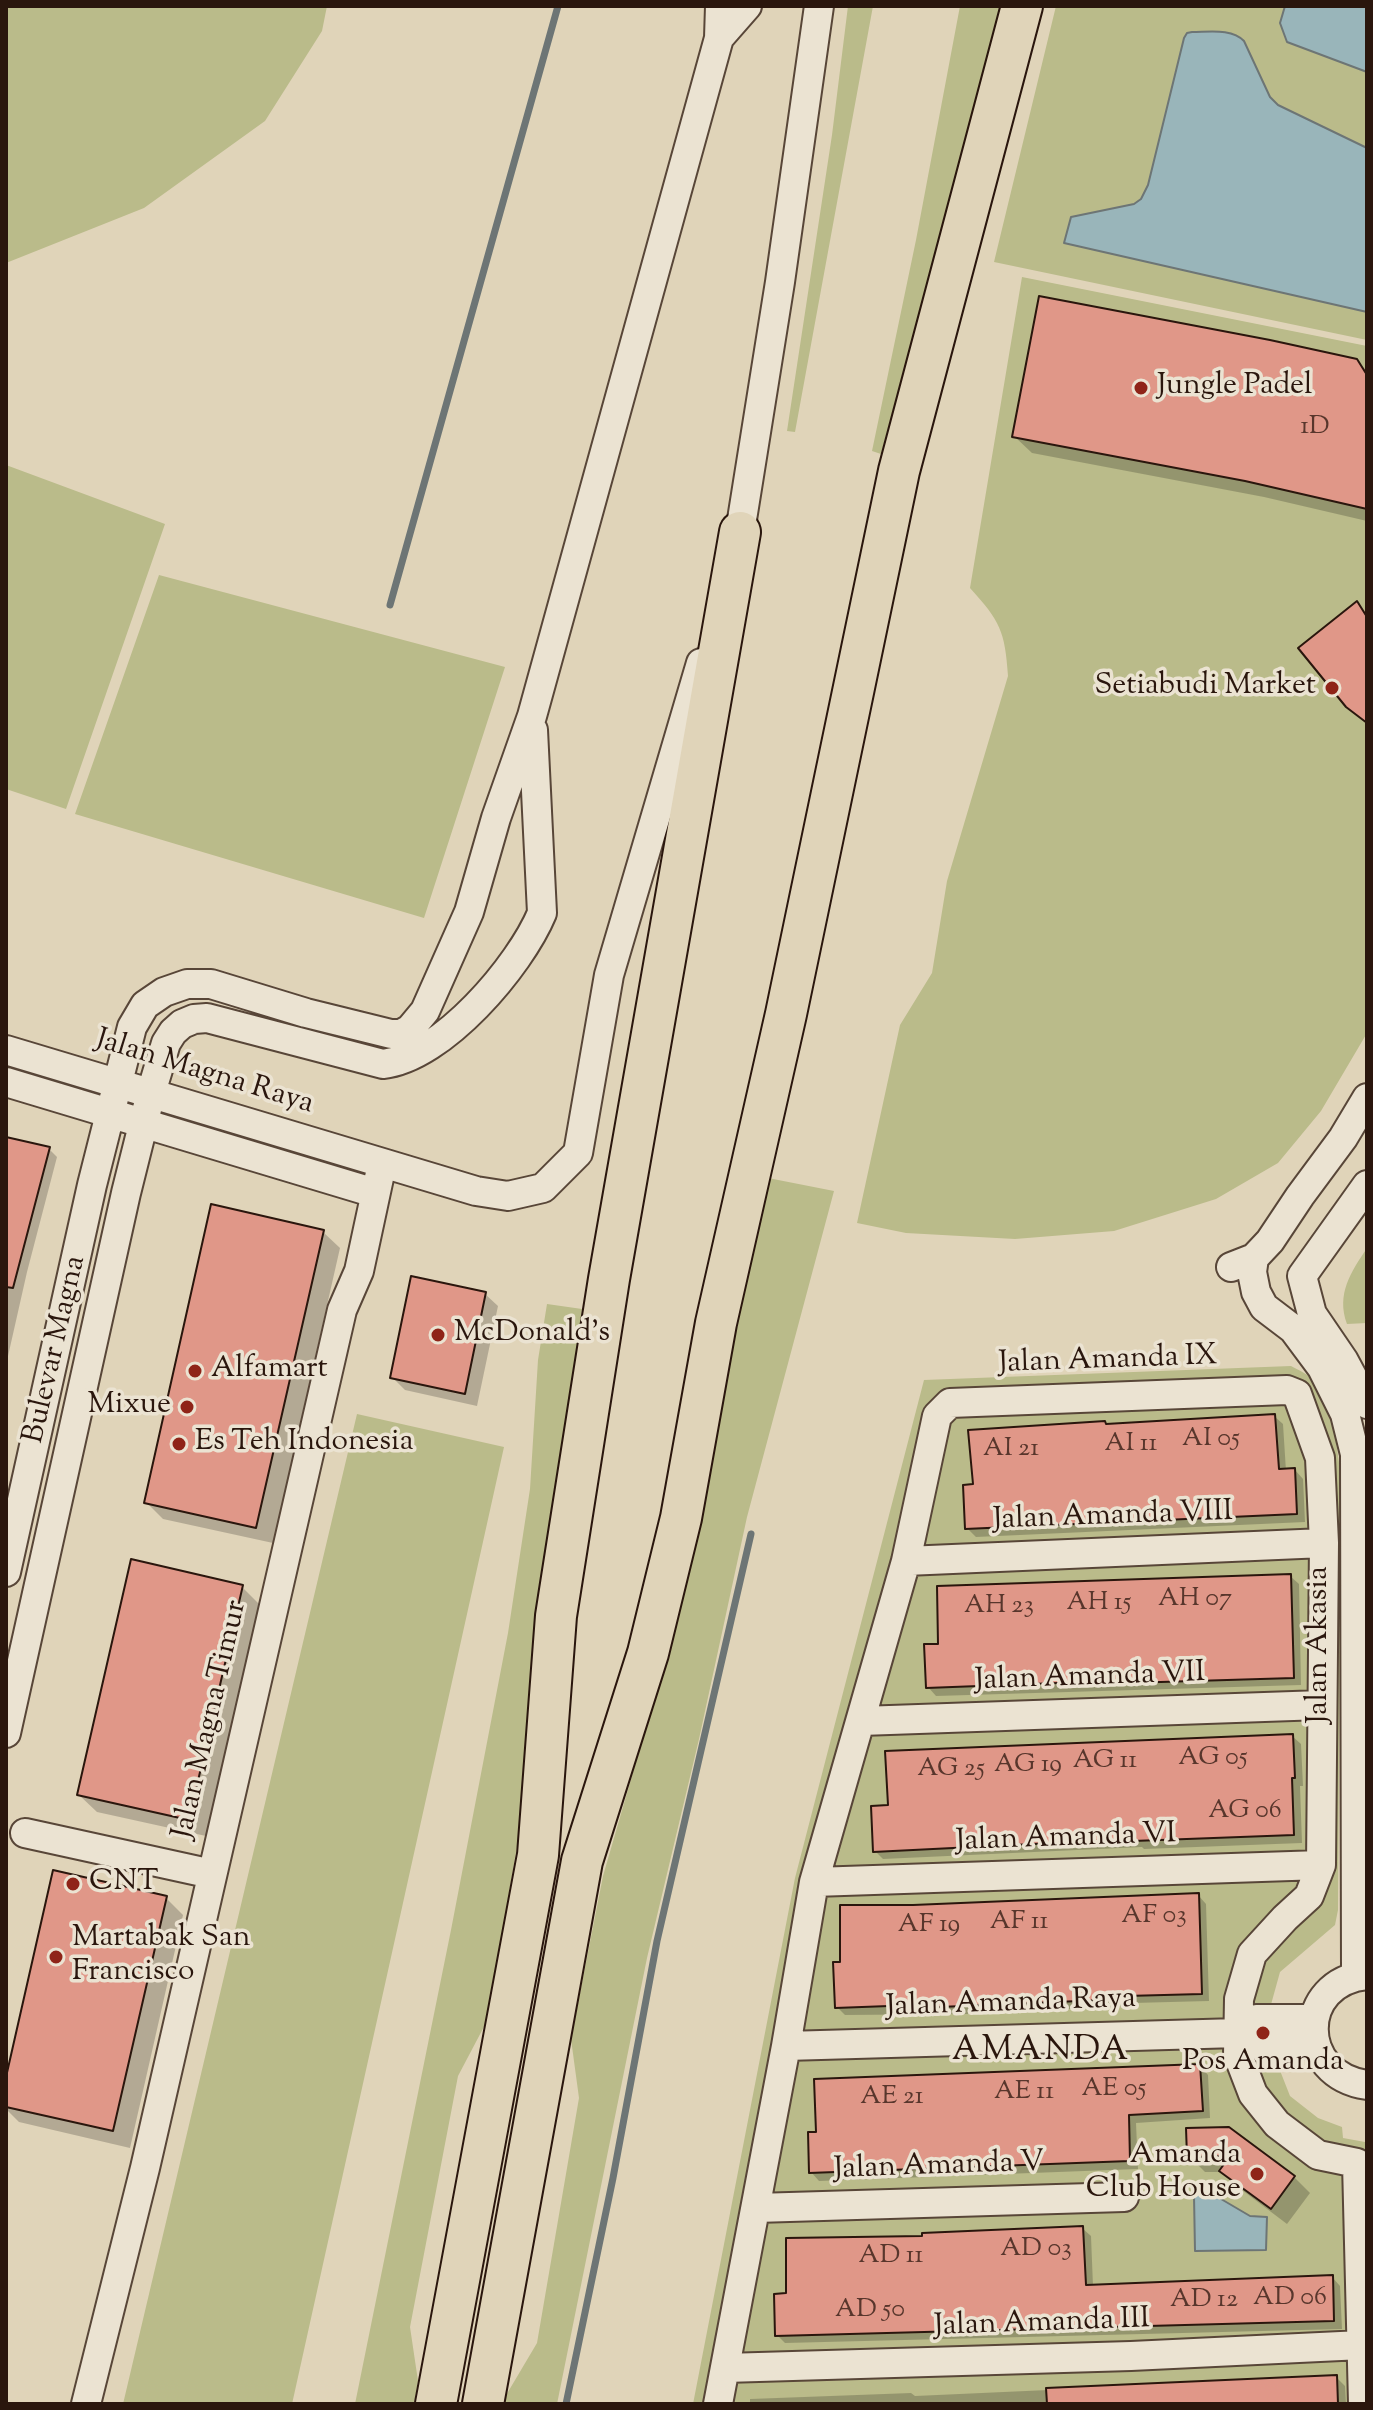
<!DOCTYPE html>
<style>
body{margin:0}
#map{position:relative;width:1373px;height:2410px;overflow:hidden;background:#e0d4b9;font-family:"Sorts Mill Goudy",serif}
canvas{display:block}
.frame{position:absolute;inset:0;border:8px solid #2a160d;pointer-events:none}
</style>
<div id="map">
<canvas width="1373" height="2410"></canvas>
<div class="frame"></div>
</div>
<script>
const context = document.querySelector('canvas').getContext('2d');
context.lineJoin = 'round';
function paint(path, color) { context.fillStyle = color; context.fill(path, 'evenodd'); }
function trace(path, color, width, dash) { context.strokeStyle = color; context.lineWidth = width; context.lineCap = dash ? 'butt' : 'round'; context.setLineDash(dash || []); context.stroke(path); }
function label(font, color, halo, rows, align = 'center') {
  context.font = font + ' "Sorts Mill Goudy",serif'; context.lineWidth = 7; context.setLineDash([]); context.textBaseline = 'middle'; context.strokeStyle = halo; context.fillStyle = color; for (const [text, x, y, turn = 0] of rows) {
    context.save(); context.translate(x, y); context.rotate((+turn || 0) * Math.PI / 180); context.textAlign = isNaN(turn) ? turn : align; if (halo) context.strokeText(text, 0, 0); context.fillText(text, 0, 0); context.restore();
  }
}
paint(new Path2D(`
 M6 6H327L322 31 265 121 144 208 6 263Z
 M848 6H873L795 432 787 431 832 135Z
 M960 6H1003L881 454 872 451 916 240Z
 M1056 6H1367V340L994 262Z
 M1022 277 1367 346V1033L1321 1111 1278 1163 1216 1199 1114 1231 1015 1239 906 1233 857 1223 900 1025 932 973 947 881 1008 676C1005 631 1000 621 970 588Z
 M6 465 165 524 66 809 6 789Z
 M159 575 505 667 424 918 75 814Z
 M763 1177 834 1191 747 1517 699 1739 647 1958 557 2404H503L505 2397 537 2343 579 2098 571 2039 603 1876 662 1672Z
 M1367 1248V1323L1347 1324C1336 1294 1351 1272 1367 1248Z
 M547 1304 582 1309 522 1817 487 2021 458 2076 410 2327 418 2381 414 2404H355L451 1930 508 1633 530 1489 538 1360Z
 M1291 1366C1298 1370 1308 1374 1313 1380 1332 1398 1338 1453 1341 1478L1338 1910 1335 1925 1280 1972 1267 2019 1270 2045 1290 2096 1318 2118 1342 2127 1343 2138 1365 2142 1367 2404H693L795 1878 924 1380Z
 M357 1414 504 1447 292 2404H123Z`), '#babb8a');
const water = new Path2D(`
 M1285 6H1367V72L1287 42 1280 23Z
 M1192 32C1209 32 1232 28 1244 41L1270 97 1278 105 1367 148V312L1064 243 1071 217 1134 204 1141 199 1148 185 1184 38 1187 33Z
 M1204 2189 1250 2216 1267 2217 1266 2250 1195 2251 1194 2196Z`);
paint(water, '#99b5ba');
trace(water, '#6d7575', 2);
paint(new Path2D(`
 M1356 361 1367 371V521L1264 497 1032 453 1014 436Z
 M6 1139 49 1149 57 1157 27 1272 6 1365Z
 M323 1232 340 1248 273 1543 163 1519 146 1502Z
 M485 1294 498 1306 477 1406 405 1390 392 1377Z
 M1274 1416 1283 1424 1286 1471 1295 1470 1303 1479 1305 1522 976 1537 967 1528 975 1486 1108 1426Z
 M1290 1576 1299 1584 1301 1685 936 1696 928 1687 940 1646Z
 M242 1587 259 1604 206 1836 97 1812 79 1795Z
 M1292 1736 1301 1744 1303 1786H1300L1302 1843 1144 1849 1142 1847 883 1859 875 1851Z
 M1198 1895 1206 1904 1209 2001 1133 2003V2006L967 2014 845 2015 837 2007 842 1964 913 1907Z
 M166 1898 183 1915 130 2148 19 2122 6 2109V2086Z
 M1200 2066 1208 2075 1210 2118 1136 2123 1138 2169 819 2181 811 2172Z
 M1229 2129 1294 2177 1310 2193 1287 2224 1238 2187 1222 2172H1205L1189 2156Z
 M1082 2228 1091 2236 1093 2286 1332 2277 1340 2286 1342 2329 785 2343 777 2335 788 2295Z
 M1336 2377 1345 2386 1346 2404H750V2399L911 2393 915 2396Z`), '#0003');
trace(new Path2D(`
 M390 605 558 6
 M566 2404 613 2178 657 1941 751 1534`), '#6d7575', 7);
const building = new Path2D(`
 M1039 296 1270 340 1357 359 1367 375V509L1245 481 1012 437Z
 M1357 601 1367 617V723L1346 707 1298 648Z
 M6 1137 50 1147 13 1288 6 1287Z
 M211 1204 324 1230 256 1528 144 1503Z
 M411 1276 486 1292 465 1394 390 1378Z
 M1275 1414 1279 1469 1295 1468 1297 1514 965 1529 963 1485 973 1484 968 1430 1105 1421 1106 1424Z
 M131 1559 243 1585 189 1820 77 1795Z
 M1291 1574 1294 1678 1127 1683V1681L1085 1682 926 1688 924 1644H938L937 1586Z
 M1293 1734 1295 1778H1292L1294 1835 1133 1841V1839L873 1852 871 1806 888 1805 885 1751Z
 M53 1870 167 1896 113 2131 6 2107V2077Z
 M1199 1893 1202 1994 1126 1996V1999L916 2008V2005L835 2008 833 1962H840V1905H913Z
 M1200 2064 1203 2111 1129 2115 1130 2161 809 2173 808 2132H816L814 2079Z
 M1229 2127 1295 2176 1271 2209 1219 2171 1230 2156 1187 2157 1186 2128Z
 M1083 2226 1086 2285 1333 2275 1334 2321 775 2336 774 2294 786 2293V2238L922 2236V2233Z
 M1337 2375 1338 2404H1047L1046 2388Z`);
paint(building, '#e09788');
trace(building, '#2a160d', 2);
const minor = new Path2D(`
 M719 38 747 6
 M735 547 740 532 780 282 819 6
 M6 1050 476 1191 508 1196 543 1188 578 1153 609 975 701 663
 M6 1082 375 1193
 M1367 1185 1302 1276 1312 1314 1344 1361 1367 1404
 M1254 1258 1252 1272 1256 1292 1264 1307 1293 1329 1322 1368 1345 1414 1355 1454 1356 1976
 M1231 1267 1254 1258 1270 1241 1300 1196 1343 1138 1367 1098
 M906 1561 1324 1543
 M6 1572 92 1185 132 1027 145 1005 164 992 187 984H211L306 1013 391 1034H401L410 1029 425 1011 469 912 496 818 532 716 719 38 720 6
 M861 1721 1322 1705
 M6 1733 126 1193 151 1093 166 1043 173 1032 182 1024 194 1019 207 1018 383 1064C442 1058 520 966 542 913L533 730
 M25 1833 212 1874
 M814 1882 1321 1865
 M1367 1975C1296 1982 1296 2075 1367 2085
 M1238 2033 1256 2019H1314
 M1238 2033 1257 2045H1315
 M786 2046 1238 2033
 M756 2208 1124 2197
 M725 2368 1131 2356 1362 2345
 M86 2404 145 2168 342 1310 359 1271 382 1164
 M718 2404 786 2046 814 1882 906 1561 937 1416 950 1403 1287 1390 1297 1394 1320 1458 1324 1543 1321 1865 1309 1896 1285 1918 1252 1954 1239 1999 1238 2055 1253 2094 1277 2124 1318 2155 1357 2163 1363 2404`);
const highway = new Path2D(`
 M436 2404 538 1855 556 1616 609 1279 740 532
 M483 2404 582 1861 648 1653 681 1518 716 1323 786 1014 899 471 1022 6`);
trace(minor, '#584638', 32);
trace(highway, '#2a160d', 44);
trace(minor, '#ebe3d2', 28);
trace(highway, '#e0d4b9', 40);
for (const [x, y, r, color] of [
 [1141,388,8,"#8f2418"],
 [1332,688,8,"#8f2418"],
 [438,1335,8,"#8f2418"],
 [195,1371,8,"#8f2418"],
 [187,1407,8,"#8f2418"],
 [179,1444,8,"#8f2418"],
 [73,1884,8,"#8f2418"],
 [56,1957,8,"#8f2418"],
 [1263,2033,8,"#8f2418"],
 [1257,2174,8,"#8f2418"]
]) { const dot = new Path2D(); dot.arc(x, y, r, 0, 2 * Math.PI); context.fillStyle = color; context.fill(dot); trace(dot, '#ebe3d2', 3); }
label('26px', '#58362c', null, [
 ["1D",1315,429],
 ["AI 05",1211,1441],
 ["AI 11",1131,1446],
 ["AI 21",1011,1451],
 ["AH 07",1195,1601],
 ["AH 15",1099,1605],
 ["AH 23",999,1608],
 ["AG 05",1213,1760],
 ["AG 11",1105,1763],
 ["AG 19",1028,1767],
 ["AG 25",951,1771],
 ["AG 06",1245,1813],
 ["AF 03",1154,1918],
 ["AF 11",1019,1924],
 ["AF 19",929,1927],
 ["AE 05",1114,2091],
 ["AE 11",1024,2094],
 ["AE 21",892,2099],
 ["AD 03",1036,2251],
 ["AD 11",891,2258],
 ["AD 06",1290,2300],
 ["AD 12",1204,2302],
 ["AD 50",870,2312]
]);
label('30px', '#2a160d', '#ebe3d2', [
 ["Jungle Padel",1157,388],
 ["Setiabudi Market",1316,688,"right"],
 ["McDonald's",454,1335],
 ["Alfamart",211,1371],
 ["Mixue",171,1407,"right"],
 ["Es Teh Indonesia",195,1444],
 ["CNT",89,1884],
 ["Martabak San",72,1940],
 ["Francisco",72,1974],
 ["Pos Amanda",1263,2064,"center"],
 ["Amanda",1241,2157,"right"],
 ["Club House",1241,2191,"right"]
], 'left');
label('30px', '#2a160d', '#ebe3d2', [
 ["Jalan Magna Raya",204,1074,17],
 ["Bulevar Magna",57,1350,-77],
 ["Jalan Amanda IX",1108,1362,-2],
 ["Jalan Amanda VIII",1113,1518,-2],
 ["Jalan Akasia",1321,1645,-90],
 ["Jalan Amanda VII",1090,1679,-2],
 ["Jalan Magna Timur",212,1720,-77],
 ["Jalan Amanda VI",1066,1840,-2],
 ["Jalan Amanda Raya",1011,2005,-2],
 ["Jalan Amanda V",939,2168,-2],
 ["Jalan Amanda III",1042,2325,-2]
]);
context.letterSpacing = '2px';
label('34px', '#2a160d', '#ebe3d2', [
 ["AMANDA",1041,2053]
]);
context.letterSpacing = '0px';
</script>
